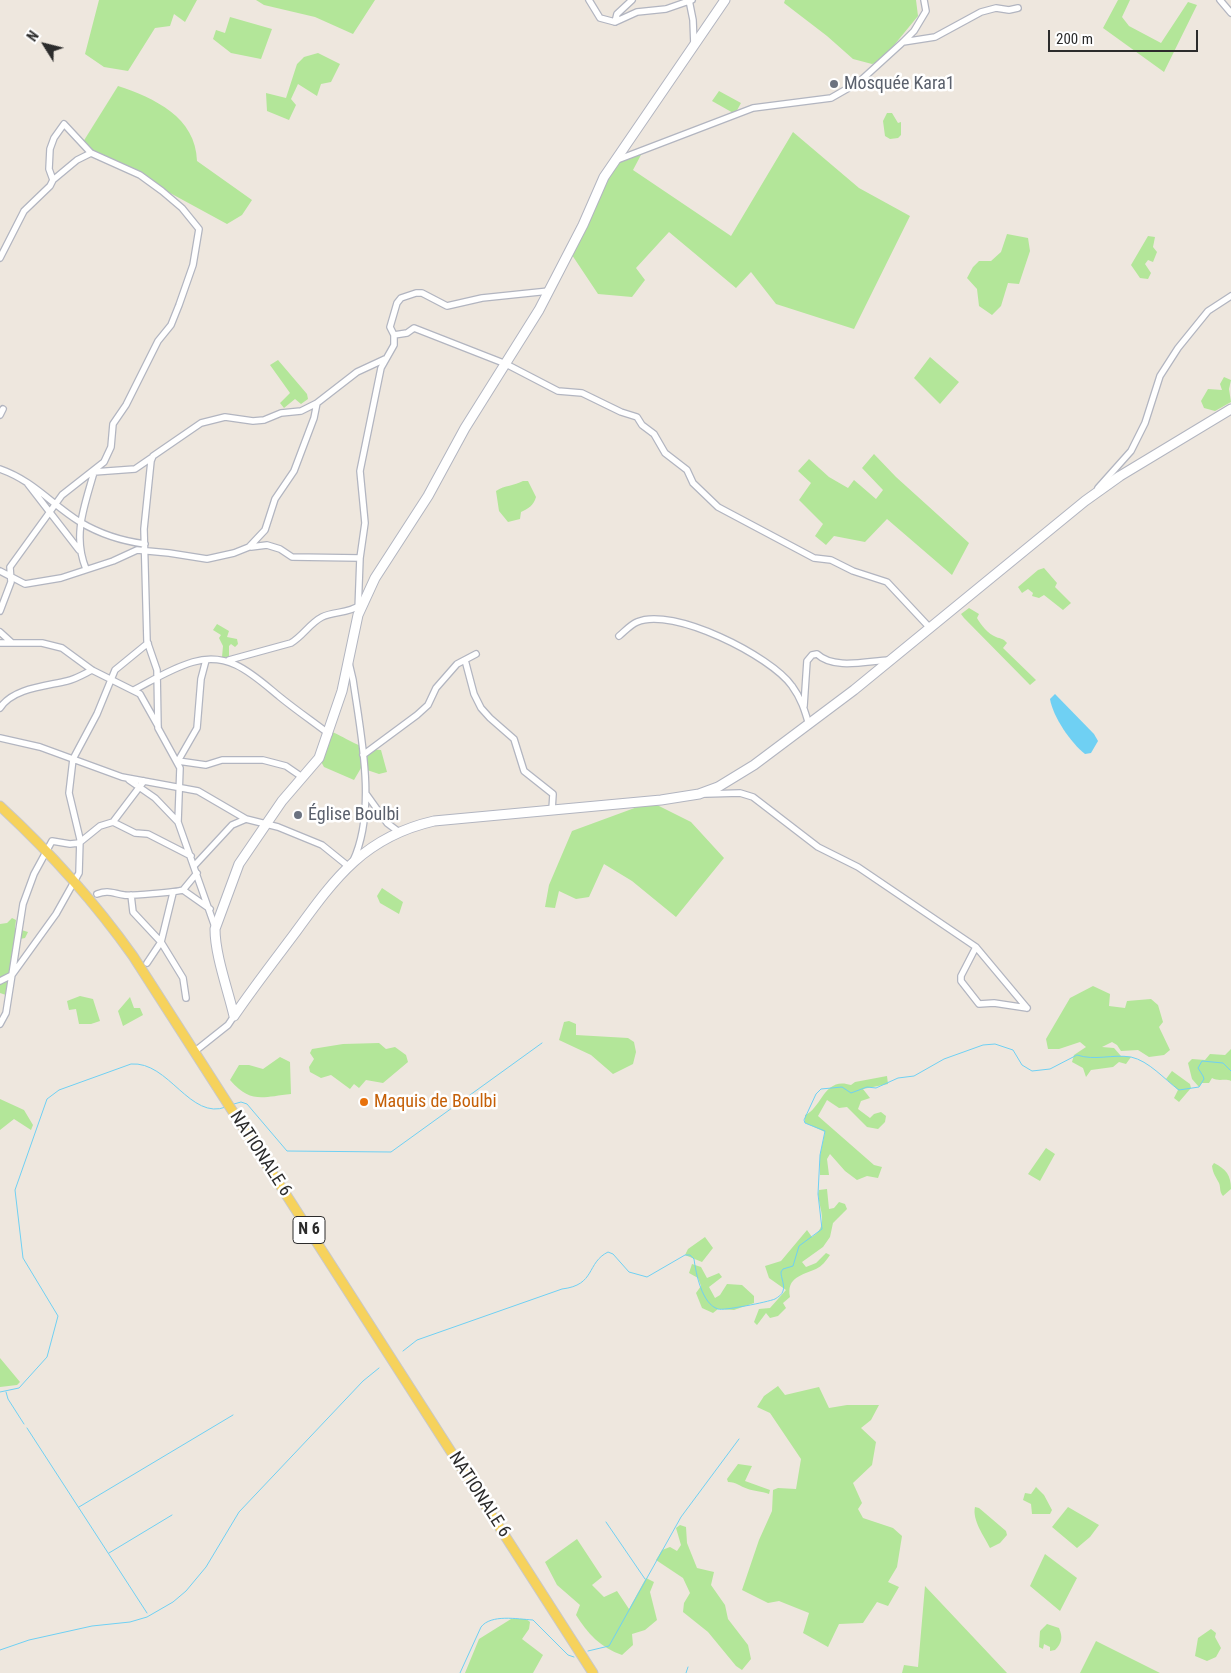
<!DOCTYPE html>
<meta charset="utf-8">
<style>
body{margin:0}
#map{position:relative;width:1231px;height:1673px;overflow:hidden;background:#eee7de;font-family:"Roboto Condensed",sans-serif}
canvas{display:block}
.north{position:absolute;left:20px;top:20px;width:50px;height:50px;-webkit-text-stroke:4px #fff;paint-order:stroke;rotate:306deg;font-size:14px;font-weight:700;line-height:20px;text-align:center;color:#2c2c2c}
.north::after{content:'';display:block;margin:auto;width:18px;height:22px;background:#2c2c2c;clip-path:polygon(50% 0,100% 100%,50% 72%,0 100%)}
.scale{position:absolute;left:1048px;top:30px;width:150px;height:22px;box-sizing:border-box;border:2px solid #2c2c2c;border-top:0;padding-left:6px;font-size:15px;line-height:18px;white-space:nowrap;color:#2c2c2c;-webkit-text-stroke:4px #fff;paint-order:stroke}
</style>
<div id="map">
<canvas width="1231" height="1673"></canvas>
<div class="north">N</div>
<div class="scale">200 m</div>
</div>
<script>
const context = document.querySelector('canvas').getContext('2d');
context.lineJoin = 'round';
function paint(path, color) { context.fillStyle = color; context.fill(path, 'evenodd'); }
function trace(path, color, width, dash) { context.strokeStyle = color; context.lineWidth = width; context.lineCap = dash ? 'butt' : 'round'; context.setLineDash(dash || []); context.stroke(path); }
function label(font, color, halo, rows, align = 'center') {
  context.font = font + ' "Roboto Condensed",sans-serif'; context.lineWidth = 5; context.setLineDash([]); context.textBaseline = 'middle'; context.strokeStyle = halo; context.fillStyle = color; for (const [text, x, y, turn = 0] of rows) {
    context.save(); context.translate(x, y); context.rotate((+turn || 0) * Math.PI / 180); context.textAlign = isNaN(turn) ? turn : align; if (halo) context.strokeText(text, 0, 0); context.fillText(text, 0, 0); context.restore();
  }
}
paint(new Path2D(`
 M99 0H197L185 22 174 14 170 26 155 28 128 71 104 67 85 54Z
 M256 0H375L353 34 315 17 264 5Z
 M785 0H916L918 16 881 61 872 64 853 59 827 36 784 3Z
 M1118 0H1130L1122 17 1129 26 1161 43 1188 2 1197 5 1164 72 1103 28Z
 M230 17 272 29 261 59 231 53 213 39 216 30 225 33Z
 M318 53 340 64 331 82 321 84 317 96 298 84 291 99 296 105 289 120 267 111 266 93 286 98 297 64 304 57Z
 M118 86C154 98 196 117 197 161L252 200 242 215 227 224 91 150 83 142Z
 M719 91 741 103 735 114 712 101Z
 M887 113H892L898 123 901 122V135L898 138 890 139 885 136 883 121Z
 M793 132 859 188 910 216 854 329 776 304 751 272 736 288 669 232 636 268 645 280 632 297 598 294 572 255 607 180 618 162 642 153 633 170 731 236Z
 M1007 234 1028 238 1030 251 1019 284 1008 283 1001 306 992 315 979 306 977 289 967 278 973 267 979 261H991L1001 252Z
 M1148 236 1155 237 1153 247 1157 252 1153 262 1148 260 1145 264 1151 273 1148 279 1140 278 1131 265Z
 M930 357 959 382 940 404 914 378Z
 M278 360 307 394 308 399 301 404 295 399 284 408 280 403 290 393 270 365Z
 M1224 377 1231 380 1229 389 1231 402 1215 411 1204 408 1201 401 1208 389 1222 390 1220 384Z
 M874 454 896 477 969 543 952 575 887 519 865 542 834 536 826 545 815 536 823 524 799 500 811 483 798 471 809 459 829 477 848 488 854 480 876 499 883 490 862 468Z
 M523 481H528L536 497C534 505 528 509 521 512L520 519 508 522 499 511 496 491C505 485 514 486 523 481Z
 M1044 568 1057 583 1055 587 1071 603 1063 610 1044 595 1039 598 1032 596 1033 593 1028 589 1022 593 1018 587 1038 570Z
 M969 608 979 614 977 618C981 625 988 634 996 637 1001 639 1003 638 1007 643L1003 648 1036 680 1030 685 964 618 961 614Z
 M217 624 229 631 227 637 237 639 238 644 235 647 231 644 229 646V658L222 657 223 646 219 638 221 635 213 630Z
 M330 731C349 739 361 750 381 750L387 772 379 774 361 768 354 780 324 767 319 758Z
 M657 805 691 822 724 858 676 917 632 881 604 864 589 897 576 899 559 891 555 908 545 907 549 885 572 831 640 806Z
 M382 888 403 902 399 914 380 903 377 896Z
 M12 918 16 920 15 928 28 932 25 938 20 939 6 995 0 993V924L7 923Z
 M1093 986 1110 994 1109 1006 1125 1008 1127 1001 1151 999 1158 1005 1163 1022 1159 1027 1170 1050 1164 1055 1149 1057 1138 1050 1121 1051 1117 1045 1112 1042 1102 1047 1114 1048 1121 1056 1131 1057 1126 1064 1119 1062 1113 1067 1091 1070 1086 1077 1083 1068 1072 1062 1074 1055 1086 1047 1080 1042 1059 1049H1048L1046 1039 1070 998Z
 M80 996 93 999 100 1021 91 1024H79L76 1009 69 1010 67 1001Z
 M130 997 134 1008H140L143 1015 123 1026 118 1011Z
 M569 1021 576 1024V1035L628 1038 634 1042 636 1052 633 1064 613 1074 591 1055 559 1040 564 1022Z
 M379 1043 386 1049 395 1047 406 1055 408 1062 383 1083 366 1080 359 1088 354 1084 350 1089 331 1075 321 1078 310 1072 309 1067 314 1059 310 1053 312 1049 343 1044Z
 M1231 1049V1081C1225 1078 1219 1082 1212 1078L1209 1083H1202L1199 1087 1192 1079 1188 1063 1192 1059 1205 1060 1210 1054 1225 1055Z
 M280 1057 290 1062 291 1094C262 1097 251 1104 230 1080L239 1065H249L263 1069Z
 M1172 1071 1190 1084 1191 1088 1179 1102 1174 1098 1178 1090 1166 1079Z
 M887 1076 888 1084 863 1089 870 1098 861 1101 858 1109 870 1118 874 1114 881 1112 886 1116 885 1122 878 1129 867 1127 847 1107 839 1108 827 1100 818 1116 874 1165 882 1167 878 1178 867 1176 857 1180 845 1171 830 1154 827 1159 829 1175H820V1155L825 1132 805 1123V1115C822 1108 824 1076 851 1085L855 1082Z
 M0 1099 24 1110 33 1125 31 1130 14 1119 0 1130Z
 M1046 1148 1055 1154 1040 1181 1028 1174Z
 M1214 1163C1226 1169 1231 1175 1231 1189L1223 1196C1219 1191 1221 1188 1219 1183 1216 1177 1213 1174 1212 1166Z
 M827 1189 829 1209 834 1208 839 1202 845 1204 847 1209 833 1223 830 1237 823 1247 802 1262 806 1267 816 1263 826 1253 830 1255C826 1261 822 1266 816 1269 803 1275 786 1277 790 1297L783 1303 786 1308 778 1316 770 1318 766 1313 757 1325 754 1322 759 1309 770 1308 786 1290 769 1278 765 1266 781 1261 807 1230 812 1237C829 1226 820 1212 818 1194L819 1190Z
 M705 1237 713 1248 702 1262 685 1255 688 1249Z
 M692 1264 701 1267 707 1278 719 1273 722 1277 709 1287 715 1298 720 1295 727 1284 742 1285 754 1296V1303L734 1310 718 1309 713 1313 702 1308 696 1293 701 1286 698 1278 689 1273Z
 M0 1358 20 1382 17 1385 0 1387Z
 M778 1386 785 1395 819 1387 829 1408 847 1405H879L871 1420 861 1428 876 1442 872 1465 853 1483 862 1503 858 1509 863 1518 893 1528 902 1536 897 1567 888 1582 899 1587 888 1606 877 1602 863 1623 839 1624 828 1647 803 1633 809 1613 779 1601 768 1603 742 1590 759 1540 772 1511 773 1490 778 1488 796 1489 801 1459 770 1413 757 1407 764 1396Z
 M738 1464 752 1466 745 1481 770 1490 769 1494C761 1491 754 1491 748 1489 739 1486 737 1482 728 1482L727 1479Z
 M1036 1487 1044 1495 1052 1510 1050 1514H1032L1031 1504 1023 1500 1025 1493 1031 1494Z
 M975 1507 979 1508 1006 1531 1007 1535 1000 1543 990 1548C984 1536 972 1520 975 1507Z
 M1068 1507 1099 1525 1090 1537 1077 1548 1052 1527Z
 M680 1525 686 1527 687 1543 697 1568 714 1572 711 1585 725 1605 728 1619 748 1645 751 1659 742 1670 736 1666 708 1632 683 1612 684 1603 690 1593 683 1578 656 1560 662 1550 670 1547 677 1551 681 1545 676 1528Z
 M577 1539 602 1577 592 1585 604 1597 617 1591 629 1609 646 1578 654 1582 650 1592 657 1620 645 1630 632 1634 633 1645 622 1655C601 1648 587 1633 576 1615L580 1605 557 1585 545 1562Z
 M1045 1554 1077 1578 1060 1611 1030 1586Z
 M925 1586 1007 1673H902L904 1665 918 1667Z
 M511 1619H526L530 1622 529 1629 522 1639 543 1655 533 1673H465L479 1639Z
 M1047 1624 1059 1628C1063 1637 1062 1643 1055 1650L1050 1651V1647L1044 1644 1043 1649 1039 1647 1040 1631Z
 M1211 1629 1216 1633 1215 1637 1221 1648 1216 1657 1207 1661 1195 1656 1198 1638Z
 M1096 1641 1160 1673H1080Z`), '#b3e699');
paint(new Path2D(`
 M1055 694 1094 734 1098 741 1091 753 1085 754C1071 743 1053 717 1050 699Z`), '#6fd0f3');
trace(new Path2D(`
 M234 1104 241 1102 247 1104 287 1151 391 1152 542 1043
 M403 1351 417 1340 562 1289C596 1285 586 1263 608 1252L613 1254 629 1272 647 1277 685 1255H690L694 1259C696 1274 702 1304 718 1309 723 1311 768 1302 775 1299 778 1297 782 1295 783 1291 785 1285 781 1278 781 1272L783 1269 793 1266 799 1246 822 1229 818 1194 820 1155 825 1131 805 1123 804 1120 816 1094 821 1089 842 1087 851 1093 867 1087 876 1088 898 1078 914 1076 944 1059 983 1045 995 1044 1013 1050 1022 1065 1032 1071 1050 1069 1077 1055C1095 1061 1112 1054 1131 1057 1149 1061 1164 1079 1179 1090L1199 1087 1204 1079 1203 1076 1198 1068 1202 1061 1223 1063 1231 1071
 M0 1392 19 1388 47 1357 58 1316 23 1258 15 1190 47 1099 59 1090 131 1064C169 1061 190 1121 226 1107
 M6 1392 8 1399 24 1424
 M27 1428 147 1613
 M79 1507 233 1415
 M606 1522 645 1579
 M109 1553 172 1515
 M0 1650 29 1640 92 1626 130 1622 147 1617 173 1602 186 1591 206 1567 239 1512 363 1381 379 1368
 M588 1651 609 1646 681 1517 739 1439
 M460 1673 481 1627C491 1614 517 1619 533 1620L568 1655 574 1657
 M686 1673 688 1667`), '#6fd0f3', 1);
const street = new Path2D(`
 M589 0 600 18 615 22 637 12 666 9 692 0
 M689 0 693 20 694 45
 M1220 0 1231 13
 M615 22 617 14 632 0
 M903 42 935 37 981 12 996 8 1009 10 1018 8
 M617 160 753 108 831 98 859 82 903 42 914 31 926 11 924 0
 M53 180 77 160 91 153
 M0 258 24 211 50 186 53 180 49 169 50 149 54 138 64 124 91 153 140 175 162 191 182 208 199 229 193 265 179 305 171 325 158 341 126 405 113 424 111 447 104 462 62 495 10 567 11 582 0 611
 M394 335 407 333 414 328 506 364 558 391 582 393 621 412 637 417 642 425 654 434 665 453 687 470 693 483 718 507 814 558 831 560 853 571 887 582 930 628
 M0 415 3 409
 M0 469C34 481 51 504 80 522 100 534 122 541 145 544
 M28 484 79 550
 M1098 488 1131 451 1145 423 1160 376 1178 348 1208 311 1231 296
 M251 547 267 545 280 549 292 557 360 558
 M86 569C72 535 85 505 94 472L135 469 151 458
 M0 571 25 584 61 578 113 561 137 550 169 553 207 559 234 553 249 547 265 530 275 499 294 471 314 418 317 403 357 372 385 359
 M358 611 360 558 365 523 360 471 381 368 394 345V335L390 327 397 303 401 298 416 293H422L447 306 482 298 549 291
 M0 632 11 642
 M619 636C624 632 630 625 637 622 672 606 771 656 792 686 801 698 805 711 809 725
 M0 643H42L62 648 92 670 140 694 158 726
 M206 660 201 679 197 728 178 761 206 765 222 760H263L286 766 302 777
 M229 660 291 643C303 636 310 623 322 617 334 611 348 614 360 605
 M465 660 474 694 481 708 490 718 514 739 524 771 553 794 552 810
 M349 663 353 680C361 735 377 810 353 861
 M134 690C153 680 172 668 193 662 230 651 253 675 280 697 296 710 312 721 329 734
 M804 706 807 661 812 655 817 654C834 670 867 661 889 660
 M0 708C13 688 46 686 67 681 76 679 84 674 92 670
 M0 738 40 747 122 777 198 791 246 819 278 827 322 845 348 866
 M363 755 417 715 428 705 436 688 457 664 476 654
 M129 780 155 798 178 822
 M706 794 740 793 753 797 818 847 858 867 976 947 1027 1008
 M367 795 387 823 399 832
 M113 822 135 833 148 834 191 856
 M194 866 232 825 246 819
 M183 890 197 873
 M97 894C108 890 112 893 124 895 129 896 177 892 183 890L210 909
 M131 895 133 912 161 942 183 978 186 998
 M215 927 178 822 180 768 158 728 157 670 147 641 144 529 151 461 153 456 201 423 225 417 253 421 264 420 281 413 301 411 317 403
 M976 947 961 976V981L979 1004 994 1003 1027 1008
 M147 963 161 942 173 893
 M0 981 12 975 56 914 79 873 80 839 69 793 73 759 97 714 115 670 148 643
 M0 1024 6 1013 23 904 34 874 52 841 70 844 79 843 100 826 113 822 144 781
 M194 1052 228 1025 234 1016`);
const secondary = new Path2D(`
 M234 1016C253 988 274 961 295 933 335 878 364 837 434 821L661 800 699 794 718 787 754 765 854 690 1085 501 1120 476 1231 409
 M234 1016C228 990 215 955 215 929L239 864 282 801 319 758 342 691 358 615 375 578 428 496 465 428 539 310 583 225 604 177 725 0`);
const primary = new Path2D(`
 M0 806C50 852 94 901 133 956L593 1673`);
trace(street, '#b2b5c0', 8);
trace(secondary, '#b2b5c0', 11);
trace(primary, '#c8c8c8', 11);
trace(street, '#fff', 5.5);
trace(secondary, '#fff', 9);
trace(primary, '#f6d25c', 9);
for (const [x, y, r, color] of [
 [834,84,5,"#6b7280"],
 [298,815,5,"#6b7280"],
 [364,1102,5,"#e8710a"]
]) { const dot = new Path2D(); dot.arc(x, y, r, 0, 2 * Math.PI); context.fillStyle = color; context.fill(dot); trace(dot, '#fff', 2); }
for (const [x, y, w] of [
 [309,1230,32]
]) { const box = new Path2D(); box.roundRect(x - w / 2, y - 13.5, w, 27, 4); context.fillStyle = '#fff'; context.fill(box); trace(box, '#2c2c2c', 1); }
label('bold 16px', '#2c2c2c', null, [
 ["N 6",309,1230]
]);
label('18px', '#5b616d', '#fff', [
 ["Mosquée Kara1",844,84],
 ["Église Boulbi",308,815]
], 'left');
label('18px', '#c56008', '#fff', [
 ["Maquis de Boulbi",374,1102]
], 'left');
label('18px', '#2c2c2c', '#fff', [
 ["NATIONALE 6",260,1154,57],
 ["NATIONALE 6",479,1495,57]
]);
</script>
